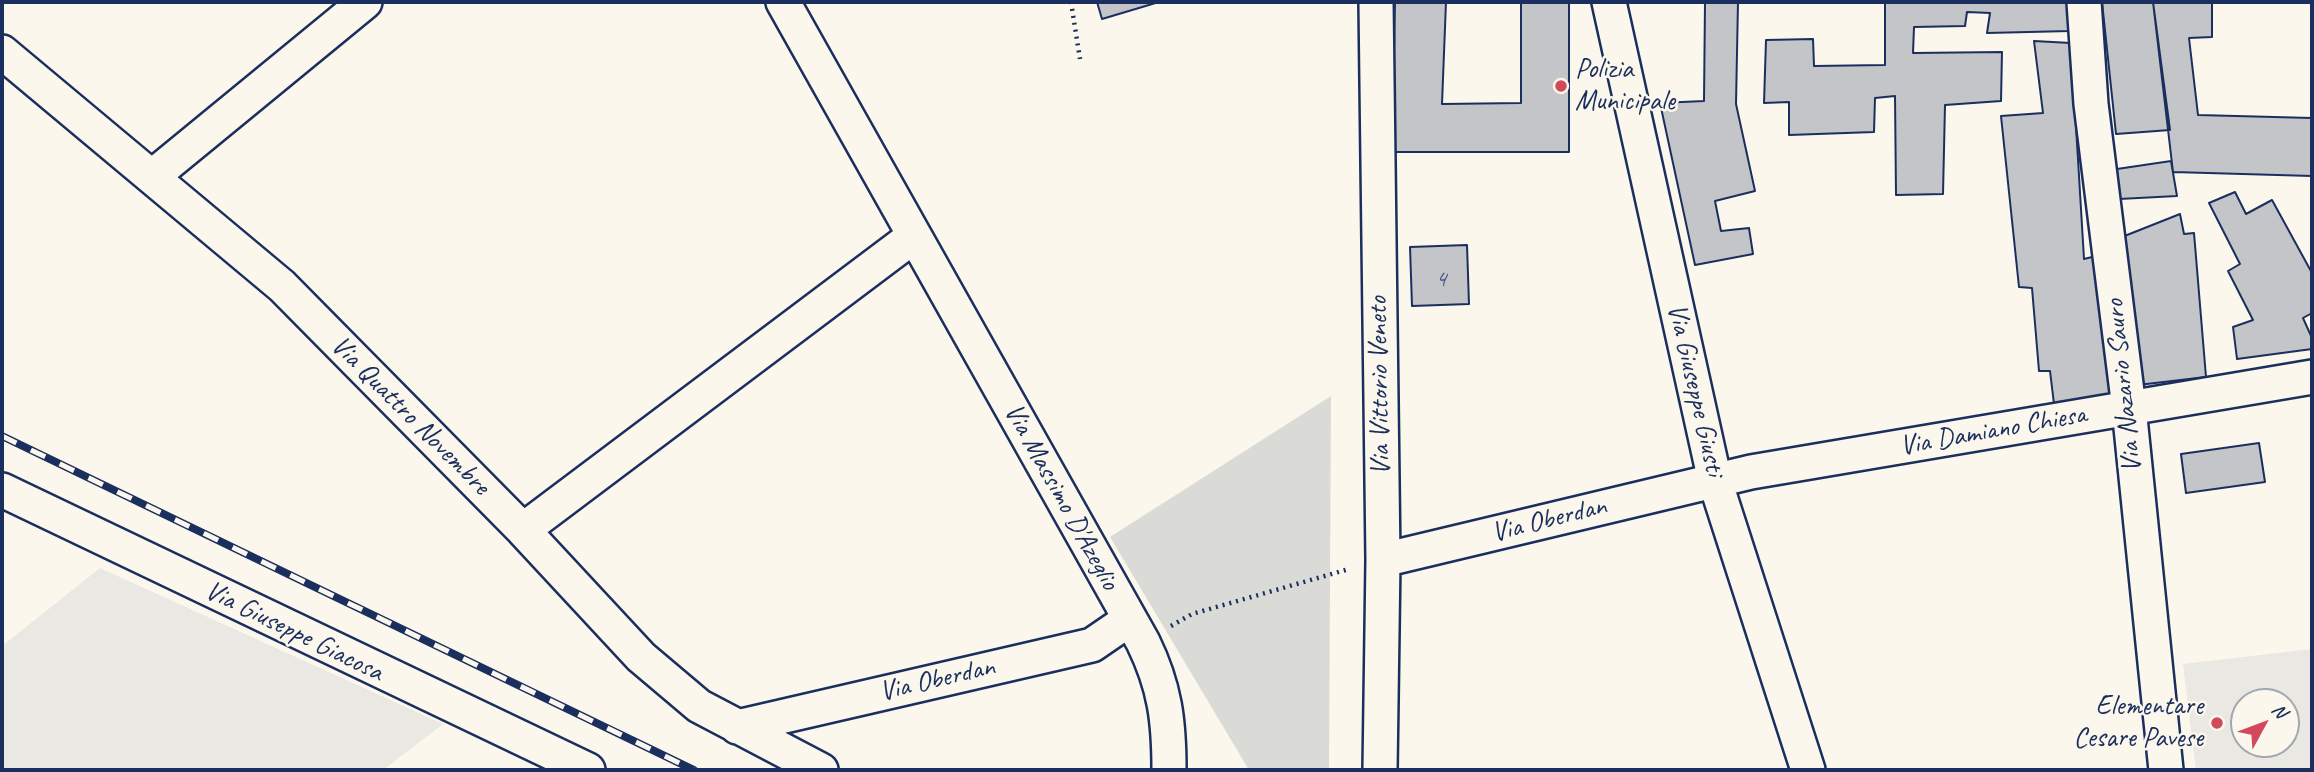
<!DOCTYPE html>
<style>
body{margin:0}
#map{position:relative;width:2314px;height:772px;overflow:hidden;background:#fbf7ec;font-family:Caveat,sans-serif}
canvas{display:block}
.frame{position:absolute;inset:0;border:4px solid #1b2f5e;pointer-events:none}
.north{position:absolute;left:2230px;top:688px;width:70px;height:70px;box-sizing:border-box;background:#fbf7ec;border:2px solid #a1a7b3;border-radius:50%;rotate:49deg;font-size:19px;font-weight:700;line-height:28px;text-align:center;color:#1b2f5e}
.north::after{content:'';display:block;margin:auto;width:24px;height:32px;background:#d1495b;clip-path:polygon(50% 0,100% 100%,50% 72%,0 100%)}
</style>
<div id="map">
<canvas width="2314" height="772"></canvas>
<div class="frame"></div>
<div class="north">N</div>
</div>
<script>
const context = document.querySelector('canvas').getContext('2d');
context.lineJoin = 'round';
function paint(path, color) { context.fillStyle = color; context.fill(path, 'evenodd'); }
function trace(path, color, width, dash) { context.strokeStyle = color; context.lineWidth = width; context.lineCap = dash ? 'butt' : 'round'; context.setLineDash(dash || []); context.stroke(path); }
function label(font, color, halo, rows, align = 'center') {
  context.font = font + ' Caveat,sans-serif'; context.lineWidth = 5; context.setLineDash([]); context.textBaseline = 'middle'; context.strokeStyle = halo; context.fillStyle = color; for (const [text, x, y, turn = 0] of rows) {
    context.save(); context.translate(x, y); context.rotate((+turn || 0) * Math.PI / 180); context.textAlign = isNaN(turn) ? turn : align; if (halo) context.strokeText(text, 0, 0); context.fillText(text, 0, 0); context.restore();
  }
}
paint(new Path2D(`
 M100 568 443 724 383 770H2V646Z
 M2312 649V770H2196L2183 664ZM2244 702H2286V744H2244Z`), '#eae8e2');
paint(new Path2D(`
 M1331 396 1329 770H1249L1110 537Z`), '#dadad7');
const building = new Path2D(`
 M1097 2H1159L1102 19Z
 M1395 2H1446L1442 104 1521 103V2H1569V152H1392Z
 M1705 2H1738L1736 104 1755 191 1715 201 1721 231 1749 228 1753 254 1695 265 1660 103 1704 101Z
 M1885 2H2068L2070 31 1987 33 1990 13 1967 12 1965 26 1914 27 1913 53 2002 52 2001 101 1945 105 1943 194 1896 195 1895 96 1875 98 1874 132 1789 135V102L1764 103 1766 40 1813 39 1814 66 1885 65Z
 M2102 2H2153L2170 130 2116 134Z
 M2153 2H2212V37L2189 38 2198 115 2312 118V176L2173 172Z
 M2034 41 2071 43 2084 259 2096 256 2112 394 2054 404 2050 371H2039L2032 288 2019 287 2001 116 2043 113Z
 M2171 161 2177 196 2119 199 2117 169Z
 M2235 192 2246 214 2272 200 2312 273V313L2303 318 2312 338V349L2237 359 2233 327 2253 320 2228 271 2240 264 2209 203Z
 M2180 214 2184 234 2194 233 2206 377 2138 385 2122 237Z
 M1467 245 1469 304 1412 306 1410 247Z
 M2259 443 2265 482 2186 493 2181 454Z`);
paint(building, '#c3c5c9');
trace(building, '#1b2f5e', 2);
const minor = new Path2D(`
 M783 2 1143 642C1165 687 1169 721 1169 770
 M1376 2 1383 560 1380 770
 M1609 2 1715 481 1808 770
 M2084 2 2091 104 2129 408 2166 770
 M2 52 282 286 523 530 641 657 699 706 821 770
 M153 176 365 2
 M2 490 588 770
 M523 530 914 236
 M1383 560 1751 472 2312 377
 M737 727 1092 645 1130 619`);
trace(minor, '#1b2f5e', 38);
trace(new Path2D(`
 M1071 2 1080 59
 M1171 626 1192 614 1349 569`), '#1b2f5e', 4.5, [2, 5]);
trace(minor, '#fbf7ec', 33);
const rail = new Path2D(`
 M2 436 694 770`);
trace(rail, '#1b2f5e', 8);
trace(rail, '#fbf7ec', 5, [16]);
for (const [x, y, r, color] of [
 [1561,86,7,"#d1495b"],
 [2217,723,7,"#d1495b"]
]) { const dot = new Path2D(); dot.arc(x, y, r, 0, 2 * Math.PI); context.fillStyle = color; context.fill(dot); trace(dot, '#fbf7ec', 2.5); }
label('24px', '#455479', null, [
 ["4",1441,280]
]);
label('28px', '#1b2f5e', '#fbf7ec', [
 ["Polizia",1575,70],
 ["Municipale",1575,102],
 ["Elementare",2203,707,"right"],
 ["Cesare Pavese",2203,739,"right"]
], 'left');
label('28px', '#1b2f5e', '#fbf7ec', [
 ["Via Vittorio Veneto",1380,386,-91],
 ["Via Nazario Sauro",2124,386,-96],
 ["Via Giuseppe Giusti",1695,390,77],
 ["Via Quattro Novembre",410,416,45],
 ["Via Damiano Chiesa",1993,431,-10],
 ["Via Massimo D'Azeglio",1061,497,61],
 ["Via Oberdan",1549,520,-14],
 ["Via Giuseppe Giacosa",294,632,26],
 ["Via Oberdan",937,680,-13]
]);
</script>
